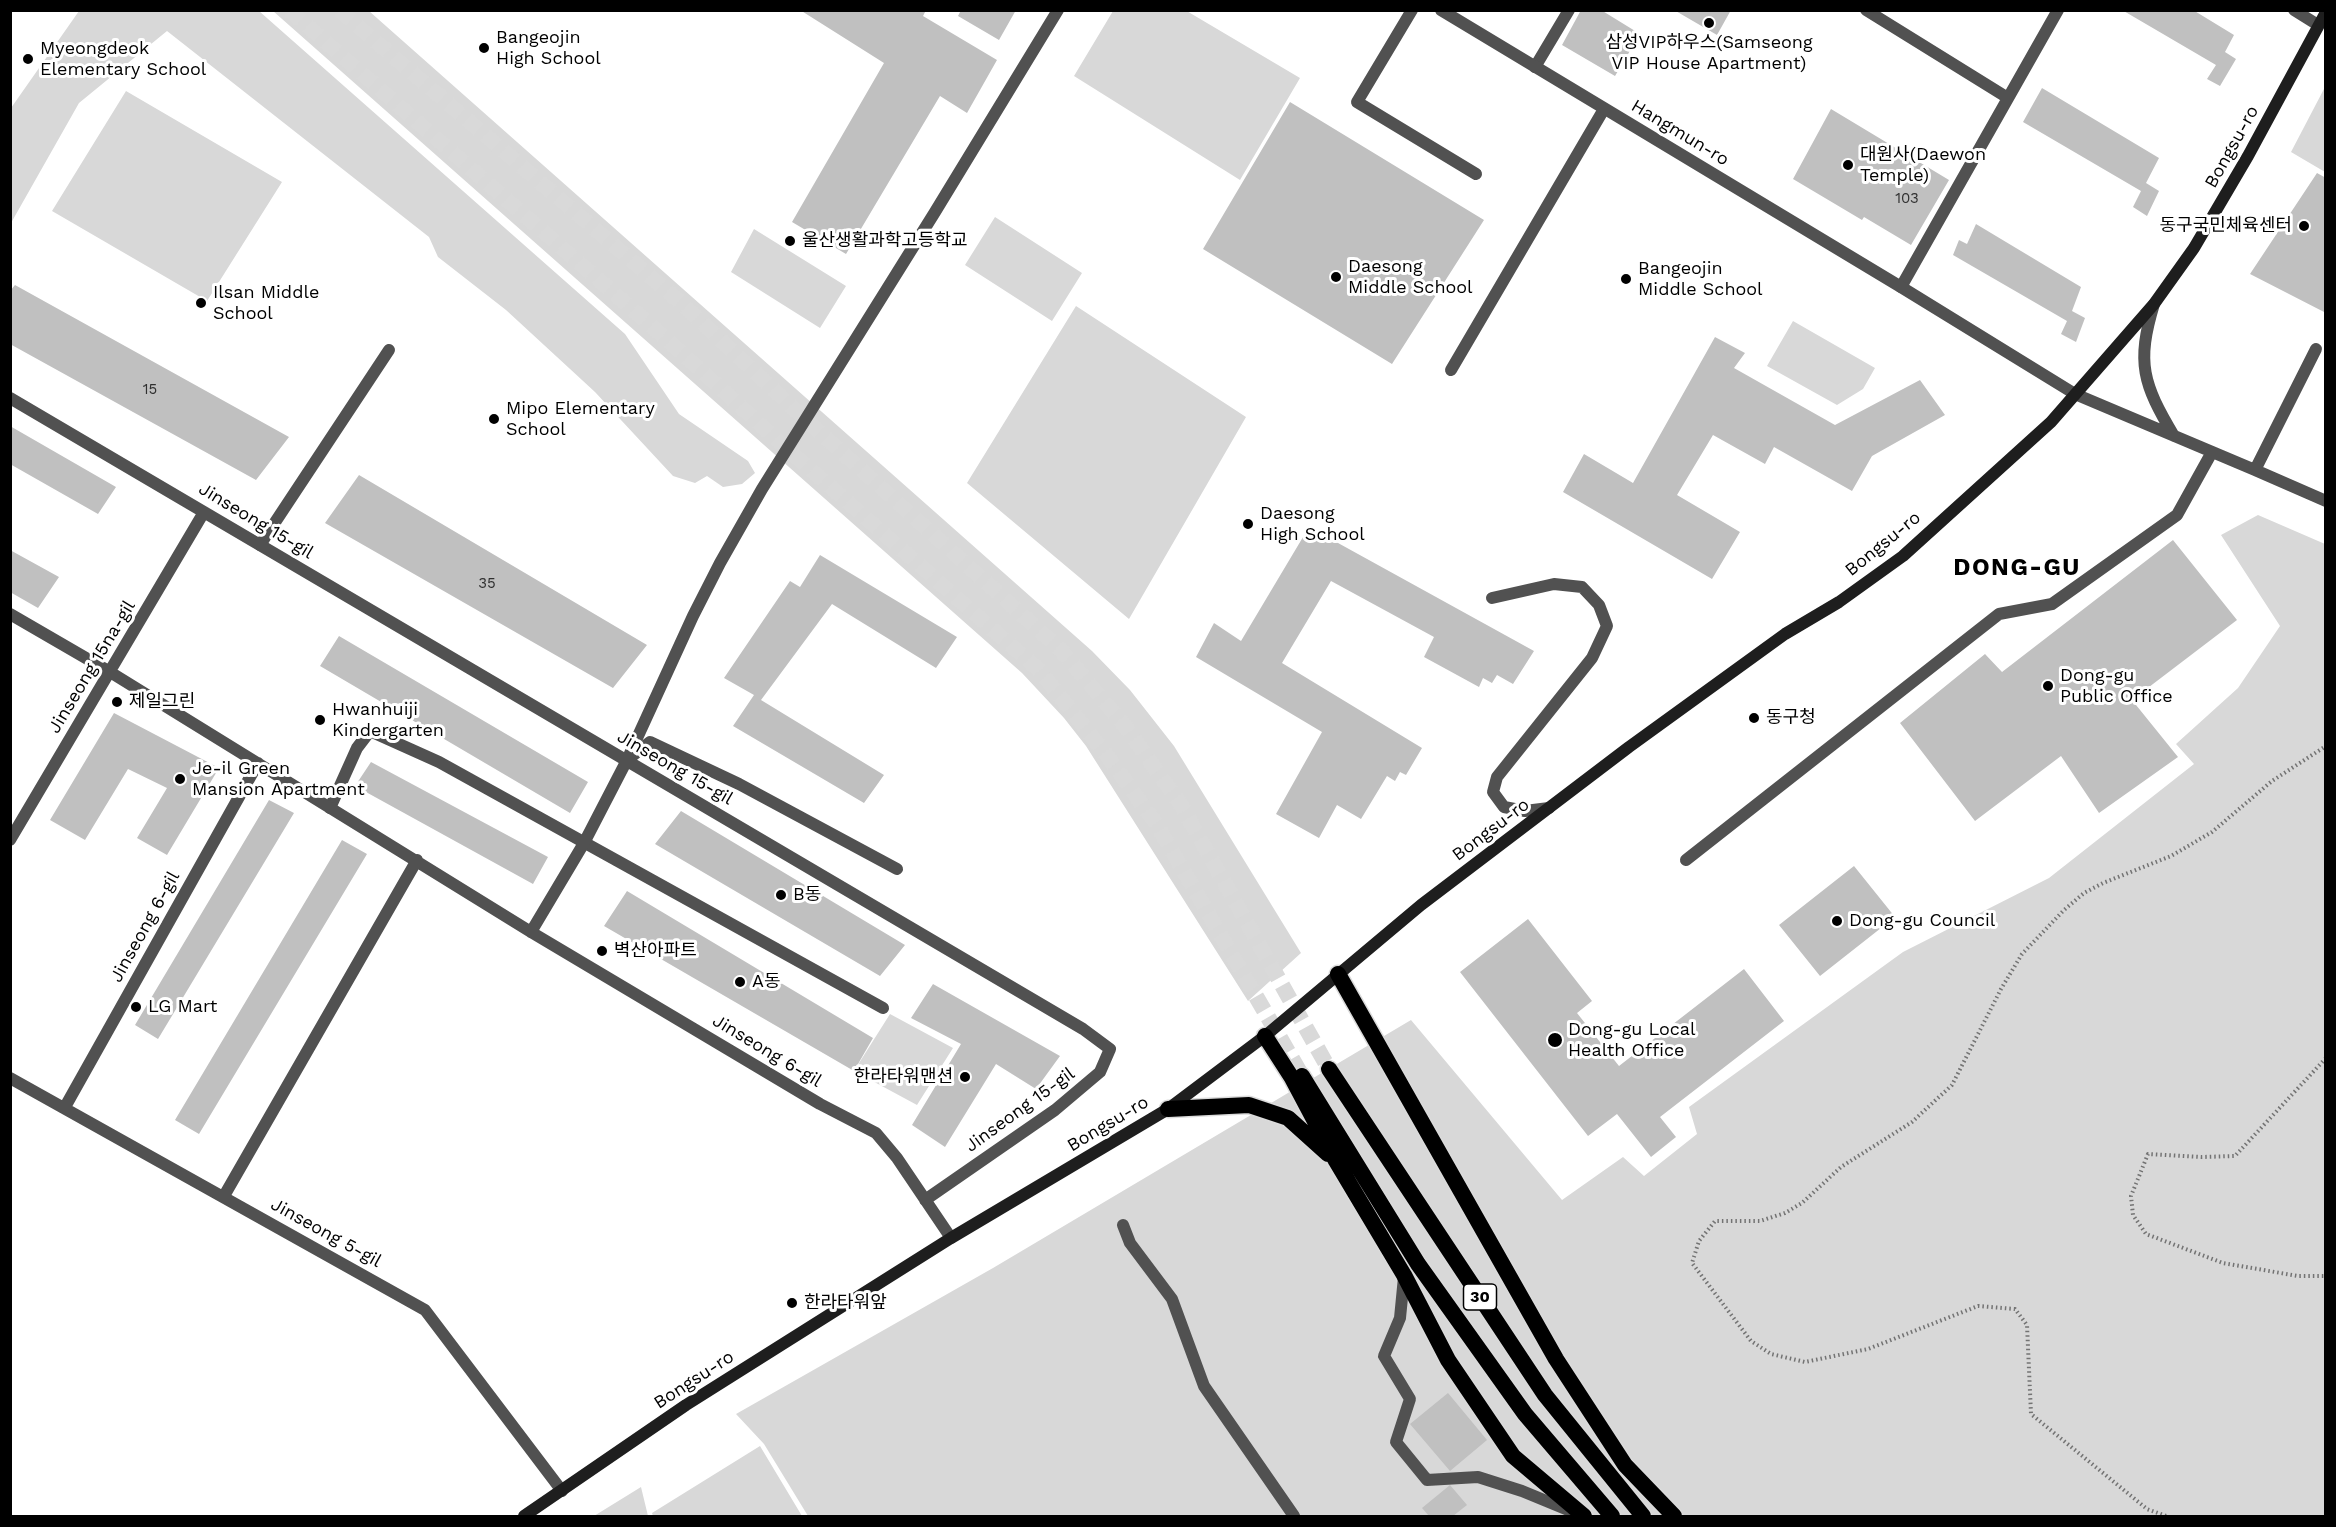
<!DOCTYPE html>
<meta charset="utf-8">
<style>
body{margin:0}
#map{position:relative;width:2336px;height:1527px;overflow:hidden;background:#fff;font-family:"Work Sans",sans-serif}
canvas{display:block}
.frame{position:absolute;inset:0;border:12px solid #000;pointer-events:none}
</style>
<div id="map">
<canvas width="2336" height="1527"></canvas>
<div class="frame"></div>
</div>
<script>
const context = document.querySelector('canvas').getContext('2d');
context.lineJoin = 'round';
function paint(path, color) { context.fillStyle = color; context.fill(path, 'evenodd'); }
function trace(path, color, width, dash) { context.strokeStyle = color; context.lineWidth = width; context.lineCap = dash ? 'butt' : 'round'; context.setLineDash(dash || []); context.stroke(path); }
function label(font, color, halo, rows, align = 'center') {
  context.font = font + ' "Work Sans","Noto Sans KR",sans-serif'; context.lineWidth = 6; context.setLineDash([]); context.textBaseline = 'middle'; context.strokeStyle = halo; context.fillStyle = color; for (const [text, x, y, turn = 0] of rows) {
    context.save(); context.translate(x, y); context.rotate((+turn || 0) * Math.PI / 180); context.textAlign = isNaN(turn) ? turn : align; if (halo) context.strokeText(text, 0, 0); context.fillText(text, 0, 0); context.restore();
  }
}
paint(new Path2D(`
 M1185 10 1300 78 1240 180 1074 76 1113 11Z
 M102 11H259L625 334 679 414 748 461 755 473 742 484 723 487 707 476 695 483 673 476 595 392 506 310 438 257 429 237 167 31 79 103 11 223V108L79 11Z
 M273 11H369L1092 651 1130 690 1174 746 1301 953 1248 1001 1086 746 1064 718 1022 673Z
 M2325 87V172L2291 152Z
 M126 91 282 182 207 301 52 211Z
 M995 217 1082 273 1052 321 965 265Z
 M754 229 846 286 820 328 731 272Z
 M1076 306 1246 417 1129 619 967 483Z
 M1793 321 1875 368 1863 389 1837 405 1767 366Z
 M2258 515 2325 544V1516H808L764 1444 736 1414 993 1268 1411 1020 1562 1200 1623 1157 1644 1176 1697 1134 1689 1107 1903 952 2049 878 2194 764 2176 744 2238 688 2280 626 2221 535Z
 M890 1014 953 1048 917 1105 854 1071Z
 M760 1446 802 1516H653L652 1513Z
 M641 1487 648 1516H594Z`), '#d8d8d8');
paint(new Path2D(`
 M800 10H926L923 16 997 60 967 113 940 96 846 254 792 222 884 63Z
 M961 10H1016L999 40 958 16Z
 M1581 10H1601L1640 34 1615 76 1562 45Z
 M1674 10H1731L1717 35Z
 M2122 10H2193L2234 35 2225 52 2236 59 2220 86 2207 79 2216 65Z
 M2042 88 2159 158 2146 183 2159 191 2147 216 2133 207 2141 191 2023 122Z
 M1290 102 1484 220 1392 364 1203 249Z
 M1831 109 1949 180 1911 245 1864 217 1862 220 1793 179Z
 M2317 173 2326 178V313L2250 274Z
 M1976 224 2081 287 2072 311 2085 318 2076 342 2061 334 2067 321 1953 255 1959 240 1967 244Z
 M15 285 289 437 256 480 10 344V291Z
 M1715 337 1745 353 1734 368 1835 425 1920 380 1945 415 1872 456 1852 491 1774 447 1765 464 1713 435 1677 495 1740 532 1712 579 1563 492 1584 454 1633 483Z
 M10 426 116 487 98 514 10 464Z
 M359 475 647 645 613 688 325 523Z
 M1309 527 1534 651 1513 684 1497 675 1492 683 1483 678 1479 687 1424 657 1434 637 1331 581 1282 663 1422 748 1406 775 1400 772 1395 781 1387 776 1361 819 1337 805 1319 838 1276 814 1322 732 1196 657 1214 623 1241 641Z
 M2173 540 2237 620 2132 700 2178 757 2099 813 2061 756 1975 821 1900 723 1985 654 2002 672Z
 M10 550 59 577 38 608 10 592Z
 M820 555 957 637 936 668 832 604 761 700 884 775 864 803 733 726 754 695 724 678 790 581 800 587Z
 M339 636 588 782 570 813 320 666Z
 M114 713 219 768 167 855 137 838 167 788 128 769 85 840 50 820Z
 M371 762 548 857 533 884 355 786Z
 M269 800 294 813 158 1039 135 1025Z
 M681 811 905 945 880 976 655 844Z
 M342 840 367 854 199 1134 175 1120Z
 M1854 866 1895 917 1820 976 1779 925Z
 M627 891 873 1038 854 1071 604 926Z
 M1528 919 1592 1001 1577 1013 1619 1066 1744 969 1784 1021 1660 1117 1676 1137 1651 1157 1617 1114 1588 1136 1460 972Z
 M933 984 1060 1056 1036 1089 996 1064 945 1147 912 1125 961 1044 911 1018Z
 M1448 1393 1487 1440 1450 1471 1410 1424Z
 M1450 1485 1467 1505 1453 1516H1429L1422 1508Z`), '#c0c0c0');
trace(new Path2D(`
 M289 10 663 336 785 447 1039 670 1105 753 1157 825 1302 1076
 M339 10 679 301 804 418 1060 649 1125 726 1181 805 1329 1069`), '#d9d9d9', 16, [16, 8]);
const trunk = new Path2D(`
 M1338 974 1556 1359 1625 1465 1674 1516
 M1265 1036 1292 1078 1336 1161 1404 1275 1448 1360 1513 1456 1584 1516
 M1329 1069 1545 1395 1643 1516
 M1302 1076 1418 1264 1525 1414 1612 1516
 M1168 1109 1249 1105 1288 1118 1328 1154`);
trace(trunk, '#dbdbdb', 19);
trace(new Path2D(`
 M2326 1058 2235 1156 2202 1157 2148 1154 2131 1196 2133 1215 2146 1234 2223 1263 2298 1276H2326
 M2166 1516 2147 1509 2031 1414 2027 1325 2015 1309 1978 1306 1868 1349 1805 1362 1771 1354 1751 1341 1692 1263 1699 1241 1715 1221H1760L1785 1213 1802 1203 1841 1167 1912 1122 1952 1085 2001 989 2022 954 2064 910 2084 893 2103 883 2171 856 2212 832 2272 781 2326 746`), '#737373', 4, [1.5, 3]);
trace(new Path2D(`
 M1412 10 1357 102 1476 174
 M2154 304C2136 363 2143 384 2174 436
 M1451 370 1604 109
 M2075 394 2255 470 2316 349
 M2255 470 2326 501
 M260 545 389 350
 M1492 598 1554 584 1582 587 1599 605 1607 626 1592 658 1497 777 1493 792 1504 807 1525 811 1549 808
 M627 760 650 742 739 784 897 869
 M330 808 357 748 370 731 439 762 883 1008
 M1686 860 1999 614 2052 604 2177 515 2212 452
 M1123 1225 1130 1243 1172 1299 1204 1386 1294 1516
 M1404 1277 1400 1318 1384 1356 1410 1399 1396 1442 1427 1480 1478 1477 1522 1491 1573 1512`), '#515151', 12);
trace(new Path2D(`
 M1866 10 2008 98
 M2294 10 2318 25
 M1535 67 1569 10
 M1901 287 2058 10
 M10 398 1083 1029 1110 1049 1100 1072 1055 1110 925 1200
 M10 614 110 672 531 932 820 1104 876 1133 897 1158 951 1238
 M10 840 204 512
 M531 932 584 843 627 760 693 616 720 563 762 489 935 212 1058 10
 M10 1078 425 1310 562 1491
 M65 1107 258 763
 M224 1196 417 860`), '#515151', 12);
trace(new Path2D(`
 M1441 10 1901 287 2075 394`), '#515151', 12);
trace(new Path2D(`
 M524 1516 686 1405 951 1238 1168 1109 1265 1036 1421 905 1629 747 1785 634 1839 602 1903 556 2051 422 2154 304 2194 248 2248 156 2326 12`), '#1e1e1e', 12);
trace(trunk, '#000', 16);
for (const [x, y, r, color] of [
 [1709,23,6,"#000"],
 [484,48,6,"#000"],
 [28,59,6,"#000"],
 [1848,165,6,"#000"],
 [2304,226,6,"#000"],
 [790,241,6,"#000"],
 [1336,277,6,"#000"],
 [1626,279,6,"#000"],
 [201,303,6,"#000"],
 [494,419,6,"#000"],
 [1248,524,6,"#000"],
 [2048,686,6,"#000"],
 [117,702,6,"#000"],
 [1754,718,6,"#000"],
 [320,720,6,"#000"],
 [180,779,6,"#000"],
 [781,895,6,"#000"],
 [1837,921,6,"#000"],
 [602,951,6,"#000"],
 [740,982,6,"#000"],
 [136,1007,6,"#000"],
 [1555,1040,8,"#000"],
 [965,1077,6,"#000"],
 [792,1303,6,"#000"]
]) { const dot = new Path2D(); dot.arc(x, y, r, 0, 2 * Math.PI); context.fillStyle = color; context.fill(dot); trace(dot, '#fff', 2); }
label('15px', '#303030', null, [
 ["103",1907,199],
 ["15",150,390],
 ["35",487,584]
]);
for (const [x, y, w] of [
 [1480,1297,33]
]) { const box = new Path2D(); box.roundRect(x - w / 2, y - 13, w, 26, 4.5); context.fillStyle = '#fff'; context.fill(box); trace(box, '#000', 1.5); }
label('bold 16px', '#000', null, [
 ["30",1480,1297]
]);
label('18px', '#000', '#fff', [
 ["Bangeojin",496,38],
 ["High School",496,59],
 ["삼성VIP하우스(Samseong",1709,43,"center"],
 ["VIP House Apartment)",1709,64,"center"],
 ["Myeongdeok",40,49],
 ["Elementary School",40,70],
 ["대원사(Daewon",1860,155],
 ["Temple)",1860,176],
 ["동구국민체육센터",2292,226,"right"],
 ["울산생활과학고등학교",802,241],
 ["Daesong",1348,267],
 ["Middle School",1348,288],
 ["Bangeojin",1638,269],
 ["Middle School",1638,290],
 ["Ilsan Middle",213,293],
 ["School",213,314],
 ["Mipo Elementary",506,409],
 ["School",506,430],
 ["Daesong",1260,514],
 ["High School",1260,535],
 ["Dong-gu",2060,676],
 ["Public Office",2060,697],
 ["제일그린",129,702],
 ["Hwanhuiji",332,710],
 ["Kindergarten",332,731],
 ["동구청",1766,718],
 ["Je-il Green",192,769],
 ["Mansion Apartment",192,790],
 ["B동",793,895],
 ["Dong-gu Council",1849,921],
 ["벽산아파트",614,951],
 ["A동",752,982],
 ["LG Mart",148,1007],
 ["Dong-gu Local",1568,1030],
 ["Health Office",1568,1051],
 ["한라타워맨션",953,1077,"right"],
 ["한라타워앞",804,1303]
], 'left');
label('18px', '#000', '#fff', [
 ["Hangmun-ro",1680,133,31],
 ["Bongsu-ro",2232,147,-61],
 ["Jinseong 15-gil",256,521,31],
 ["Bongsu-ro",1883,544,-39],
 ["Jinseong 15na-gil",92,667,-59],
 ["Jinseong 15-gil",675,768,30],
 ["Bongsu-ro",1491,830,-37],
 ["Jinseong 6-gil",145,927,-61],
 ["Jinseong 6-gil",767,1051,31],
 ["Jinseong 15-gil",1020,1110,-36],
 ["Bongsu-ro",1108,1124,-31],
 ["Jinseong 5-gil",326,1233,29],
 ["Bongsu-ro",694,1380,-33]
]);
context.letterSpacing = '1.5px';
label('bold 24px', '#000', '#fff', [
 ["DONG-GU",2017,568]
]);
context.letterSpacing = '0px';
</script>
